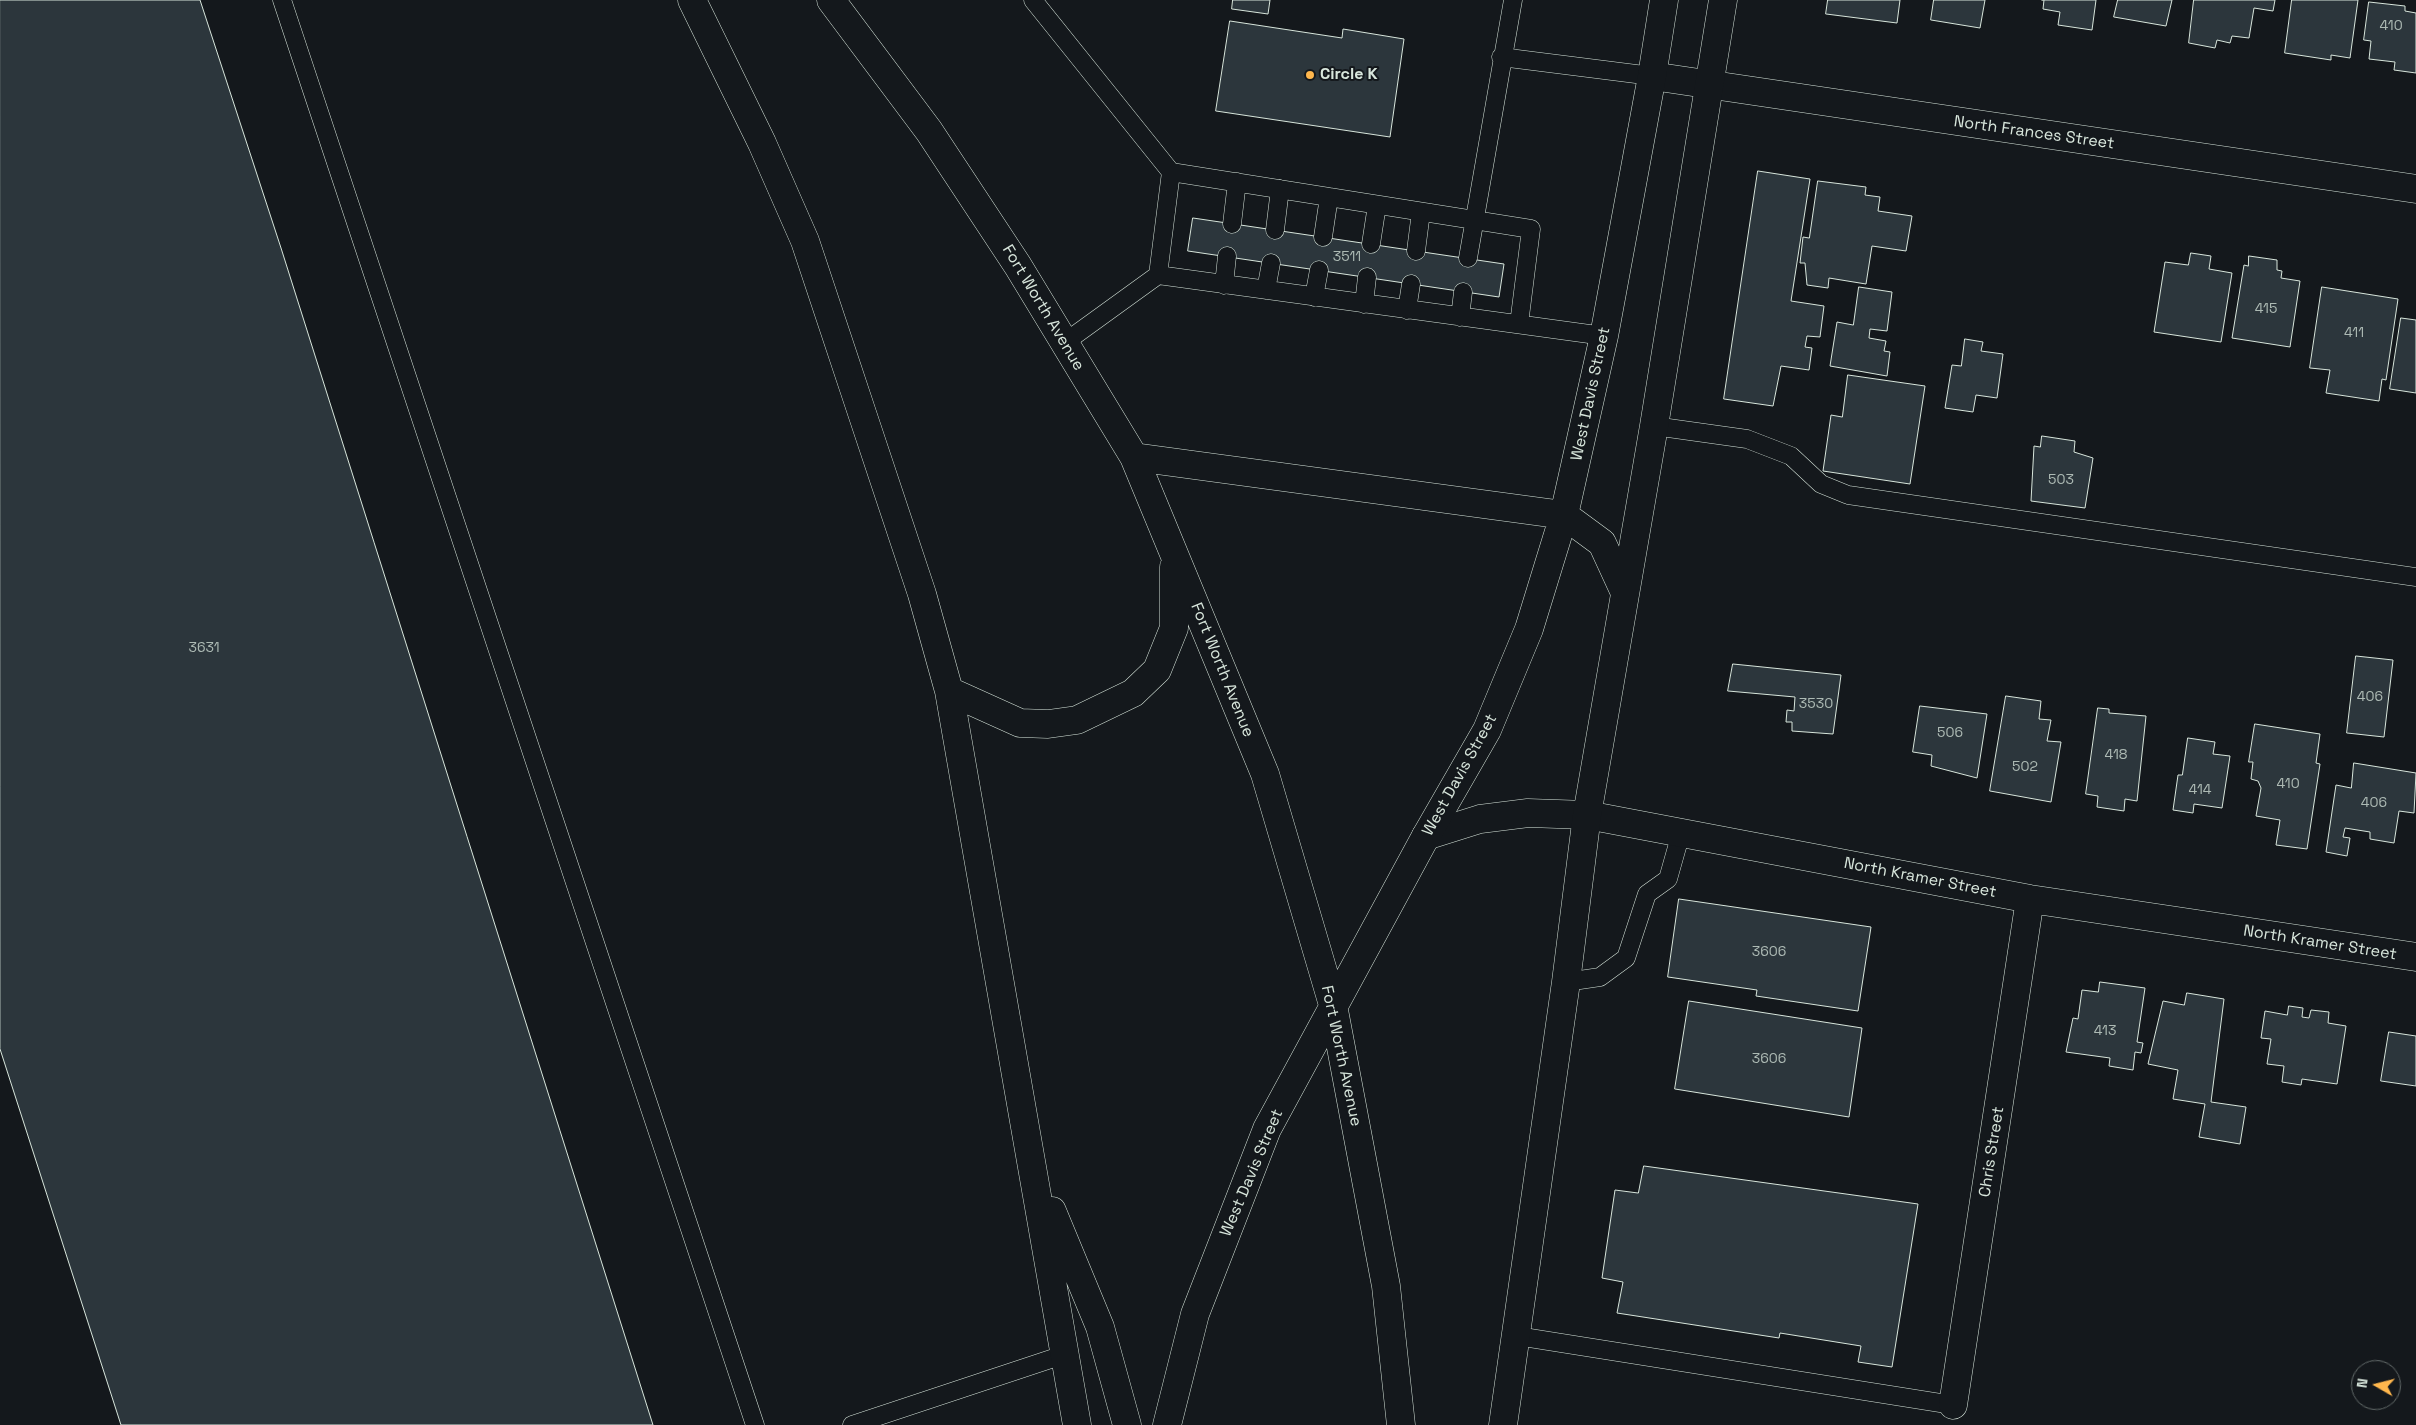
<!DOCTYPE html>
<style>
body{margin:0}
#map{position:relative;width:2416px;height:1425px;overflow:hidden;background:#14181c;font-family:"Space Grotesk",sans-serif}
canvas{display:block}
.north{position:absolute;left:2351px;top:1360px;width:50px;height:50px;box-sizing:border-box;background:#14181c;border:1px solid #626a69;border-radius:50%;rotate:278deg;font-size:14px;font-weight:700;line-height:20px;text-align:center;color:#d8e6dc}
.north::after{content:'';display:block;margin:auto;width:18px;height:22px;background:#ffb74d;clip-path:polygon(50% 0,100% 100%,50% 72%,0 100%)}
</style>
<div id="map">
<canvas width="2416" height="1425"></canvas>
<div class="north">N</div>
</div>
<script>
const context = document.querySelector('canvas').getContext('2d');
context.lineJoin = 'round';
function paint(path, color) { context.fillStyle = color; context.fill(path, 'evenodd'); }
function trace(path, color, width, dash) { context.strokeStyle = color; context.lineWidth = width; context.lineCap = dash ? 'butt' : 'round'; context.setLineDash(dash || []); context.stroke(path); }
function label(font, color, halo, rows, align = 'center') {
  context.font = font + ' "Space Grotesk",sans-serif'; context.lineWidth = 4; context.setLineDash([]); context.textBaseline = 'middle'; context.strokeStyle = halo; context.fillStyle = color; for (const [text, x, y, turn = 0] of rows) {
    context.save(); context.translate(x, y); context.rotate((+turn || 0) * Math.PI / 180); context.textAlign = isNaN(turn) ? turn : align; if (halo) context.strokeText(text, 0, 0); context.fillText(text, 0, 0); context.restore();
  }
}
const building = new Path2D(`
 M0 0H200L281 248 653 1425H121L0 1049Z
 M1233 0H1270L1268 14 1232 9Z
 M1828 0H1900L1897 23 1826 14Z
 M1934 0H1985L1980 28 1931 20Z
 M2042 0H2096L2092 30 2058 25 2060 12 2043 9 2044 0Z
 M2118 0H2172L2166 26 2114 17Z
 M2194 0H2275L2273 11 2254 8 2249 38 2232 36 2230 43 2217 40 2215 48 2189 43Z
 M2292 0H2358L2350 58 2331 55V60L2285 53Z
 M2369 2 2405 6V11L2416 13V73L2394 70 2395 62 2369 59 2371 41 2364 40Z
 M1230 21 1342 38 1343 29 1404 39 1390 137 1216 111Z
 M1758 171 1810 179 1791 301 1824 306 1820 337 1807 336 1805 347 1812 348 1809 370 1781 366 1773 406 1724 399Z
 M1818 181 1866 187 1865 195 1880 197 1878 211 1912 216 1906 251 1872 246 1866 284 1829 278 1828 288 1807 285 1805 263H1800L1803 237 1809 238Z
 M1193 218 1504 264 1499 297 1188 251Z
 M2191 253 2211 256 2209 269 2232 273 2221 342 2154 332 2165 262 2188 265Z
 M2249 256 2277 260V270L2282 271 2281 278 2300 281 2290 347 2232 338 2244 265 2248 266Z
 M1859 287 1892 292 1887 331 1870 329 1869 338 1886 341 1884 351 1890 352 1887 376 1830 366 1837 322 1853 325Z
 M2322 287 2398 299 2386 380 2382 379 2379 401 2326 393 2330 370 2310 368Z
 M2401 318 2416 320V393L2390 389Z
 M1965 339 1983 342 1981 351 2003 354 1997 398 1976 395 1973 412 1945 408 1952 365 1961 366Z
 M1848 375 1925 386 1910 484 1823 471 1831 415 1842 417Z
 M2042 436 2075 441 2074 452 2093 458 2085 508 2031 501 2034 446 2040 447Z
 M2356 656 2393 660 2384 737 2347 733Z
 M1733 664 1841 675 1833 734 1792 731V722H1786L1787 710 1794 711 1795 697 1728 691Z
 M2006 696 2041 701 2039 719 2051 720 2047 741 2061 742 2051 802 1990 791Z
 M1920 706 1987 714 1977 778 1931 766 1932 755 1913 752Z
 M2098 708 2109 709V713L2146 716 2137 801 2125 799 2124 811 2097 807 2098 796 2086 794Z
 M2255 724 2320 734 2316 763 2320 764 2307 849 2276 845 2280 820 2256 816 2261 788 2258 781 2251 779 2253 762H2249Z
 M2188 738 2215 742 2213 754 2230 756 2222 808 2194 804 2193 813 2173 810 2178 775H2182Z
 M2354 763 2416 773 2414 813 2399 811 2394 843 2370 839V832L2345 828 2343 837 2350 838 2347 856 2326 852 2336 785 2351 788Z
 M1679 899 1871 927 1858 1011 1756 996 1757 990 1668 977Z
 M2100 982 2145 988 2137 1042 2143 1043 2141 1053 2135 1052 2133 1070 2109 1066 2110 1058 2066 1052 2073 1018 2078 1019 2082 990 2098 992Z
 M2187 993 2224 999 2211 1102 2246 1107 2240 1144 2199 1137 2205 1104 2173 1099 2178 1070 2148 1064 2163 1001 2184 1005Z
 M1689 1001 1862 1028 1849 1117 1675 1089Z
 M2289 1006 2303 1008 2302 1017 2309 1018 2311 1010 2329 1012 2328 1023 2346 1026 2337 1084 2302 1079 2301 1085 2282 1082 2284 1066 2267 1064 2271 1039 2261 1038 2265 1011 2287 1015Z
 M2389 1032 2416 1036V1086L2381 1081Z
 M1644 1166 1918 1204 1892 1367 1858 1362 1861 1346 1780 1333 1779 1338 1617 1313 1623 1282 1602 1278 1615 1190 1638 1193Z`);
paint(building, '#2c363c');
trace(building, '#d8e6dc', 1);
const lane = new Path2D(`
 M282 0 755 1425
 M1033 0 1171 172 1531 229 1519 324
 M1501 57 1652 76
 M1232 224 1237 182
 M1275 230 1280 189
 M1323 237 1329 197
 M1371 244 1377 205
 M1416 251 1421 212
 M1468 258 1513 0
 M1158 275 1171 172
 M1224 285 1227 256
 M1266 290 1271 263
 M1314 297 1319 270
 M1364 304 1367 277
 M1407 310 1411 284
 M1460 317 1463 292
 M1064 343 1158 275 1604 336
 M1654 426 1747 439 1791 456 1821 484 1848 495 2416 577
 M1566 982 1600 977 1626 958 1647 894 1668 879 1681 833
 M1517 1336 1953 1405
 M852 1425 1066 1354`);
const street = new Path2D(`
 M1652 76 2416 189
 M1426 836 1480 819 1528 813 1587 815 2030 899 2416 957
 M1953 1405 2030 899`);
const secondary = new Path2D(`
 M692 0 762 143 805 241 922 594 949 691 1077 1425
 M831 0 929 131 1018 266 1134 457 1265 774 1333 1005 1386 1286 1401 1425
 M1134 457 1564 515 1602 543 1625 593
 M949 691 1020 723 1048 724 1077 720 1133 693 1157 670 1174 628V567
 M1052 1211 1100 1327 1127 1425
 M1167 1425 1195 1314 1267 1129 1426 836 1487 730 1529 629 1564 515 1604 336 1652 76 1664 0
 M1503 1425 1566 982 1587 815 1654 426 1723 0`);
trace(lane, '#d8e6dc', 19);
trace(street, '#d8e6dc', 29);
trace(secondary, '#d8e6dc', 29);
trace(lane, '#14181c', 18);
trace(street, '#14181c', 28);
trace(secondary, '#14181c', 28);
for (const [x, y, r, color] of [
 [1310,75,5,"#ffb74d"]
]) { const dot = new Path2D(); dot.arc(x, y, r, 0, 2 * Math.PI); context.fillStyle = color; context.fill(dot); trace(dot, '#14181c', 2); }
label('14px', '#adbab4', null, [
 ["410",2391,26],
 ["3511",1347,257],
 ["415",2266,309],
 ["411",2354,333],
 ["503",2061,480],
 ["3631",204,648],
 ["406",2370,697],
 ["3530",1816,704],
 ["506",1950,733],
 ["418",2116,755],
 ["502",2025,767],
 ["410",2288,784],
 ["414",2200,790],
 ["406",2374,803],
 ["3606",1769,952],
 ["413",2105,1031],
 ["3606",1769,1059]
]);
label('bold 16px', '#d8e6dc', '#14181c', [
 ["Circle K",1320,75]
], 'left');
label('16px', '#d8e6dc', '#14181c', [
 ["North Frances Street",2034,133,8],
 ["Fort Worth Avenue",1043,308,59],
 ["West Davis Street",1591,394,-78],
 ["Fort Worth Avenue",1222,670,68],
 ["West Davis Street",1460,775,-61],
 ["North Kramer Street",1920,878,11],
 ["North Kramer Street",2320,943,9],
 ["Fort Worth Avenue",1341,1056,78],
 ["Chris Street",1992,1152,-81],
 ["West Davis Street",1252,1173,-67]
]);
</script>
